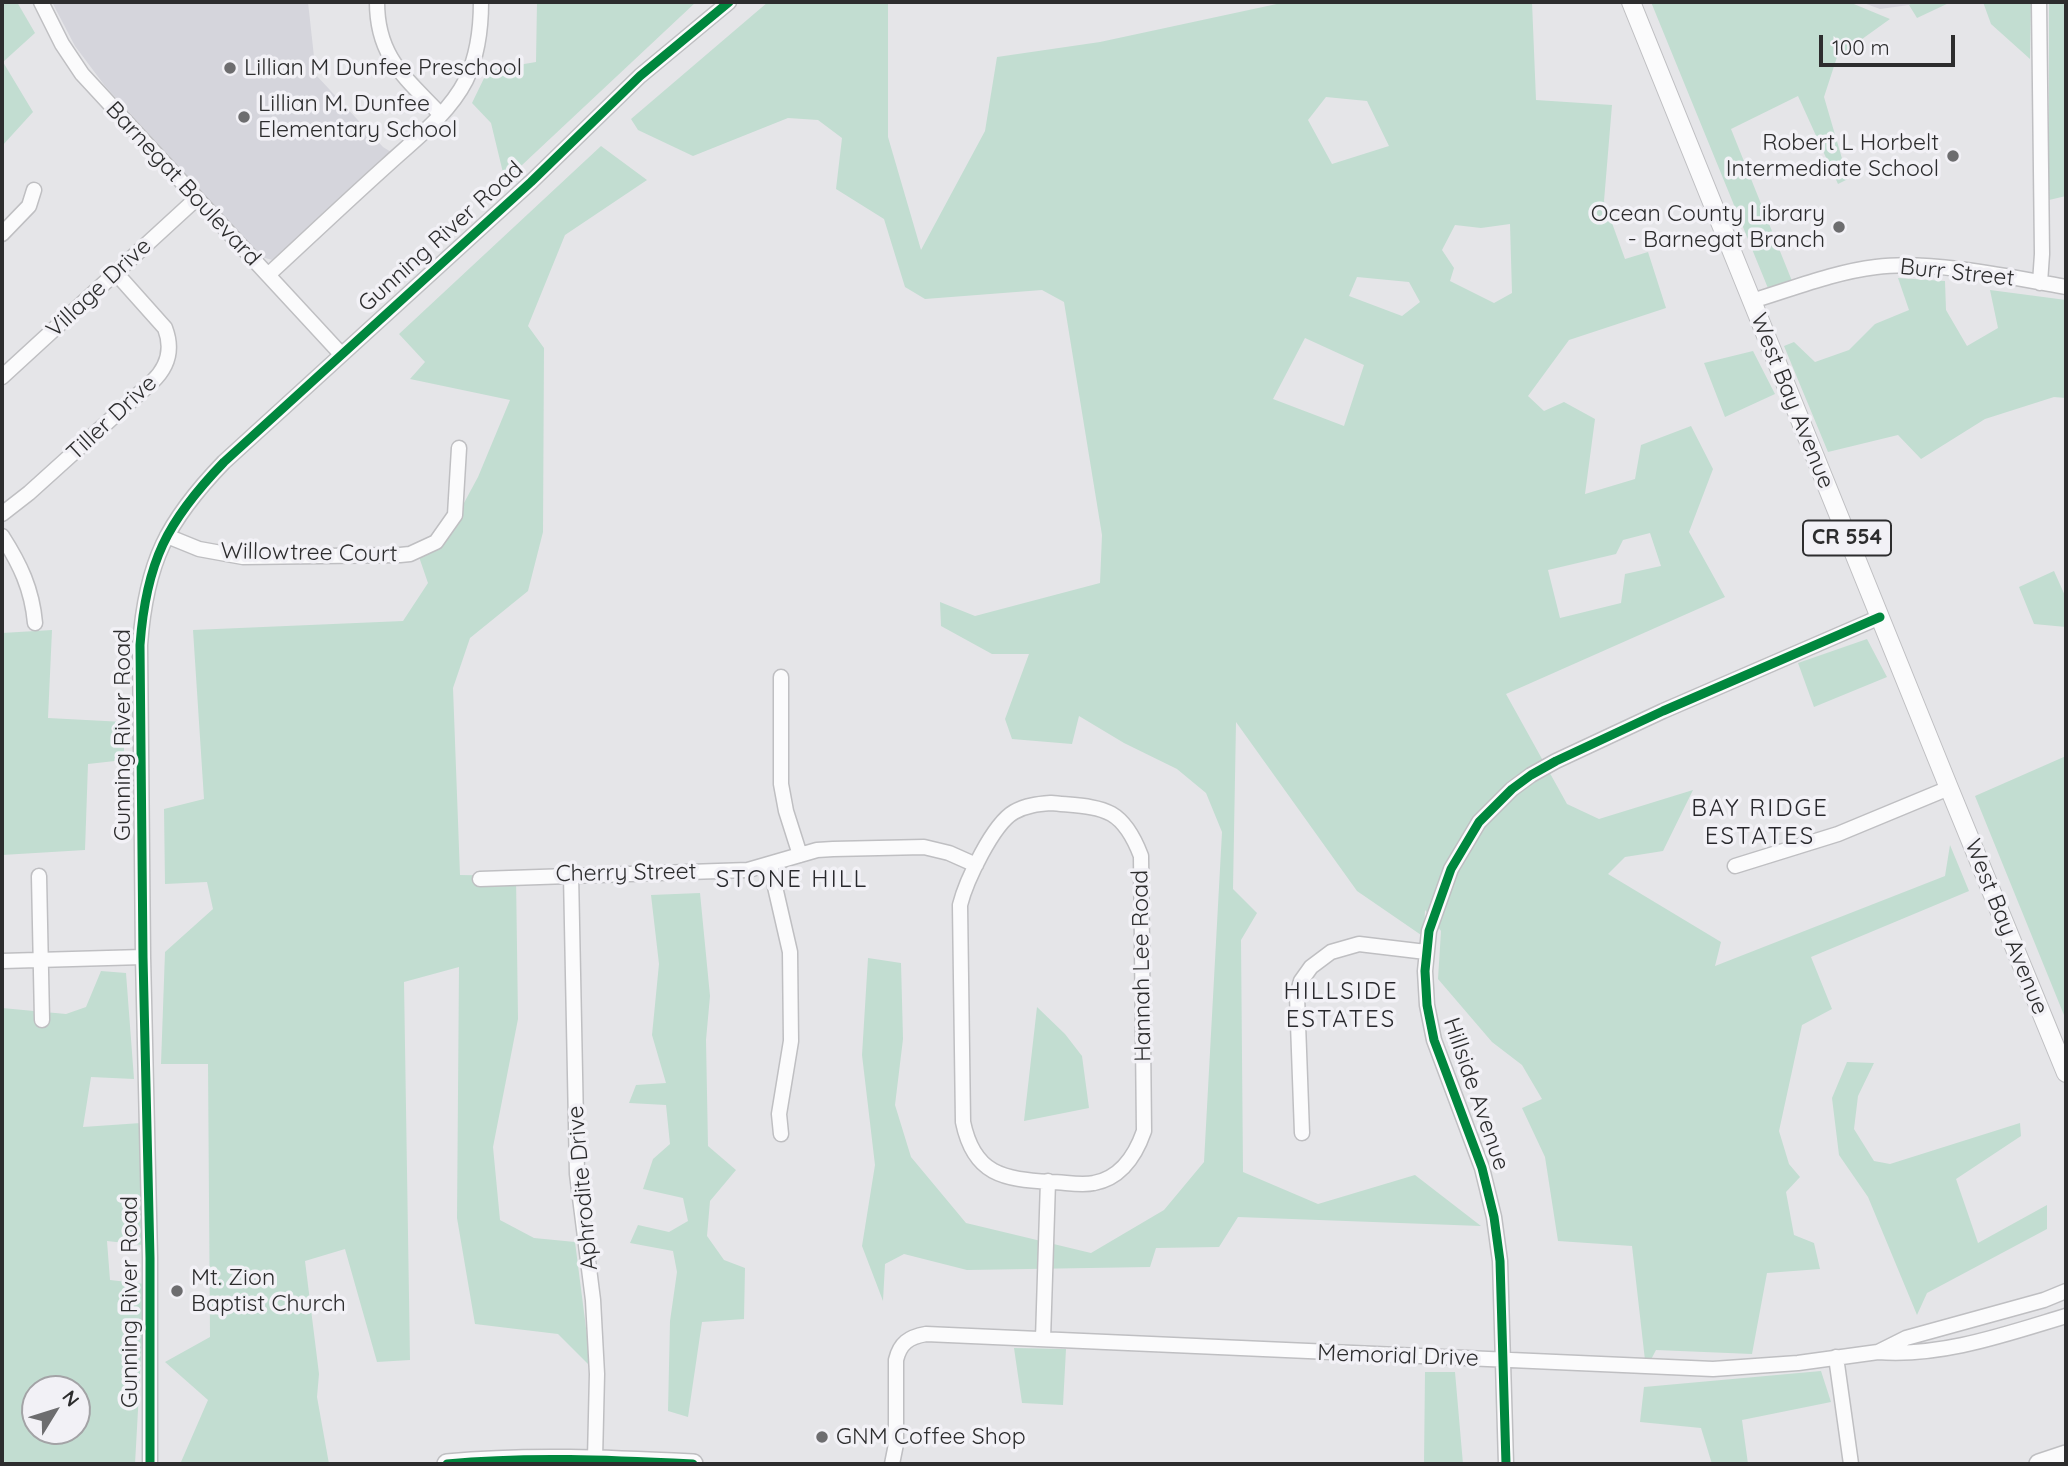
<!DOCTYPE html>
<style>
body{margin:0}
#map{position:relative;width:2068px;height:1466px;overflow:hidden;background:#e5e5e8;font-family:Quicksand,sans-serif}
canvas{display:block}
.frame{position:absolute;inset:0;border:4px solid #2d2d2e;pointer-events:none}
.north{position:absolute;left:21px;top:1375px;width:70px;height:70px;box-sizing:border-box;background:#f2f1f6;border:2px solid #a3a3a6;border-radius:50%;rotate:52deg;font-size:19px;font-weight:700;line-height:28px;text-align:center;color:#2d2d2e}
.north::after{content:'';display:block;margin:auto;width:24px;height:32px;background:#6d6d6f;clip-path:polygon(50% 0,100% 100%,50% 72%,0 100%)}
.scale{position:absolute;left:1819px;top:35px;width:136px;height:32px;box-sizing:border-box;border:4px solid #2d2d2e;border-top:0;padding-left:9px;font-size:21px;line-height:24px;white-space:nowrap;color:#2d2d2e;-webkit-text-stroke:5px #f2f1f6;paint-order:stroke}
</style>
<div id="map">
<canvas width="2068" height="1466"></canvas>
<div class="frame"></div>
<div class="north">N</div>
<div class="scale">100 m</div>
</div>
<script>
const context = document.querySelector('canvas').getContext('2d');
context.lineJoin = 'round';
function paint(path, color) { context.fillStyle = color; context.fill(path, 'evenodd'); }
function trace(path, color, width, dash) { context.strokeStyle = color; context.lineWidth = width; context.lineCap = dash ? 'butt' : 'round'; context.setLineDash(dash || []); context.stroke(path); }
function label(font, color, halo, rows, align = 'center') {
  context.font = font + ' Quicksand,sans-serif'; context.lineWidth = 7; context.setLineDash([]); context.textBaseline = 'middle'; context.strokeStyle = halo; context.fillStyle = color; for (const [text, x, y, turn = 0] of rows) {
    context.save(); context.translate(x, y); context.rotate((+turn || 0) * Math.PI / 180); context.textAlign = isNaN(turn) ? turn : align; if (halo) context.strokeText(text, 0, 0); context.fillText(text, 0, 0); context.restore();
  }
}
paint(new Path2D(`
 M52 2H308L316 75 383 147 391 152 281 254 272 260 262 257 105 86 75 46Z
 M1861 2H1913L1909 5 1880 9Z`), '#d5d5dc');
paint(new Path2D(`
 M2 2H17L35 33 3 62 33 112 2 146Z
 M537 2H696L505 181 491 123 472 103 488 70 536 62Z
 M768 2H888V137L921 250 985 131 997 57 1100 42 1286 2H1532L1536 100 1612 105 1604 201 1625 259 1648 252 1666 308 1569 340 1528 396 1544 411 1564 402 1595 419 1585 494 1635 479 1641 445 1691 426 1713 469 1689 532 1725 597 1506 694 1567 804 1599 819 1693 790 1663 851 1625 857 1608 874 1721 942 1715 966 1945 876 1950 845 1969 891 1811 957 1832 1009 1802 1025 1779 1131 1789 1164 1800 1177 1786 1192 1794 1235 1814 1243 1820 1269 1767 1273 1752 1354 1656 1350 1646 1369 1632 1246 1558 1241 1545 1157 1522 1108 1542 1099 1522 1065 1492 1042 1438 979 1441 931 1425 910 1424 937 1357 891 1236 722 1233 889 1257 913 1241 940 1243 1172 1318 1204 1415 1175 1481 1226 1238 1217 1219 1247 1156 1248 1150 1267 967 1270 904 1254 885 1264 883 1301 862 1246 875 1165 862 1055 868 958 901 963 903 1039 895 1105 911 1157 966 1223 1091 1253 1164 1210 1204 1162 1222 832 1206 793 1177 769 1124 743 1079 716 1072 744 1012 739 1005 719 1029 654H992L941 626 940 602 975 616 1100 583 1102 535 1064 302 1042 290 925 299 905 287 884 219 836 189 842 138 818 120 788 118 693 156 638 130 631 119ZM1326 97 1367 101 1389 146 1332 164 1308 120ZM1510 224 1512 293 1494 303 1450 281 1454 268 1442 250 1455 225 1481 228ZM1357 277 1409 282 1420 302 1402 316 1349 296ZM1305 338 1364 365 1344 426 1273 399ZM1650 533 1661 566 1625 574 1621 603 1560 618 1548 570 1616 554 1623 540Z
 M1651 2H1849L1890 19 1837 57 1824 97 1848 179 1838 184 1798 96 1731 129 1796 291 1772 298Z
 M1913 2H1951L1917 18 1909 5Z
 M1983 2H2031L2030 59 1991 24Z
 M2049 2H2066V196L2049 200Z
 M601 146 647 180 565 235 528 326 544 348 543 532 528 591 470 638 453 688 460 875 516 876 518 1019 493 1147 500 1220 534 1238 575 1242 591 1367 558 1334 475 1324 457 1218 459 967 404 982 410 1360 377 1362 345 1249 305 1261 319 1374 317 1397 329 1464H183L181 1462 208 1400 165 1362 210 1337 208 1064H161L165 952 213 909 207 882 165 884 164 809 204 799 193 630 403 621 428 583 418 554 451 527 478 477 510 400 410 379 425 362 399 334Z
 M1898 278 1945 281 1946 310 1967 346 1998 328 1990 290 2066 300V398L2054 397 1985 419 1921 459 1898 435 1828 452 1784 346 1794 342 1815 362 1849 350 1875 324 1909 310Z
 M1753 351 1775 394 1725 417 1704 363Z
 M2054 571 2066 598V627L2034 624 2019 587Z
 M52 630 48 718 124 722V760L88 764 85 850 2 855V633Z
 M1867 639 1887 677 1814 707 1798 663Z
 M2066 756V1020L1975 796Z
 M700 893 710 996 706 1040 708 1146 736 1170 710 1201 707 1236 724 1260 745 1268 744 1319 702 1322 688 1417 668 1411 670 1321 677 1272 673 1251 630 1243 638 1225 669 1232 688 1221 683 1198 643 1189 653 1159 670 1144 666 1105 629 1103 636 1085 666 1083 652 1035 659 964 651 895Z
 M101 971 126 973 134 1079 91 1077 83 1127 141 1123 143 1245 107 1241 110 1280 145 1284 135 1464H2V1008L66 1014 86 1007ZM35 1389H77V1431H35Z
 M1037 1007 1065 1034 1082 1056 1089 1108 1024 1121Z
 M1847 1062 1874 1063 1858 1096 1854 1129 1874 1161 1890 1164 2020 1123 2021 1136 1956 1179 1978 1243 2047 1205V1229L1927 1293 1917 1315 1868 1197 1839 1155 1832 1098Z
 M1014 1348 1066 1349 1063 1405 1022 1403Z
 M1821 1371 1831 1402 1742 1420 1748 1464H1712L1701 1428 1640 1422 1644 1387Z
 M1425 1372H1455L1463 1464H1424Z`), '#c2ddd1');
const minor = new Path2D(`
 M41 2 62 44 82 74 341 354
 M377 2C377 57 405 77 440 114
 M2039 2 2042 254 2040 283
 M2 234 29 206 34 190
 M268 275C307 239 346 202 386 166 414 140 448 115 466 80 478 55 481 29 481 2
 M1752 301C1792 289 1834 272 1876 267 1931 260 2011 277 2066 287
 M2 377 196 199
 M2 514 29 493 152 382C168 367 173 349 165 328L115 272
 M2 536C20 564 32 589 35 623
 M167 536 199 549 243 557 400 555 410 554 436 542 455 515 459 448
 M781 677V784L786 811 800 855
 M1051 803C1101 808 1121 804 1141 856L1144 1131C1136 1154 1121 1178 1094 1183 1081 1186 1064 1182 1051 1182 1003 1179 974 1175 963 1122L960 905C966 881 993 824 1014 812 1026 805 1039 804 1051 803Z
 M770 865 790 952 791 1041 779 1114 781 1134
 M1735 866 1838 834 1949 788
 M571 874 577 1174 593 1300 597 1374 595 1459
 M39 876 42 1020
 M480 879 748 870 817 850 833 849 924 847 949 853 976 865
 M2 961 143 957
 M1302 1133 1297 996 1301 981 1311 967 1331 952 1359 944 1426 952
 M2066 1291 2044 1300 1906 1338 1878 1352C1942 1357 2006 1334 2066 1316
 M1043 1339 1048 1181
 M1836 1357 1851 1464
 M150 1464V1258L143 957 140 645C146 562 167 521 224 462L531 182 640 76 729 2
 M892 1464 896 1444V1360C900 1343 909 1337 926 1334L1713 1369 1798 1363 1878 1352
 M1506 1464 1500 1261 1494 1217 1482 1168 1434 1040 1427 1005 1425 971 1429 931 1451 869 1479 822 1512 789 1531 775 1556 761 1663 711 1880 617`);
const major = new Path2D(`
 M1631 2 1949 788 2066 1073`);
const highway = new Path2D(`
 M447 1464C529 1456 611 1460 693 1464
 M2039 1464 2066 1455`);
trace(minor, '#bfbfc2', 17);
trace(major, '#bfbfc2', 20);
trace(highway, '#bfbfc2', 22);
trace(minor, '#fbfbfc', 14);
trace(major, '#fbfbfc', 18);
trace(highway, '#fbfbfc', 19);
trace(new Path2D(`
 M150 1464V1258L143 957 140 645C146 562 167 521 224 462L531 182 640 76 729 2
 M447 1464C529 1456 611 1460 693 1464
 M1506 1464 1500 1261 1494 1217 1482 1168 1434 1040 1427 1005 1425 971 1429 931 1451 869 1479 822 1512 789 1531 775 1556 761 1663 711 1880 617`), '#00873e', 9);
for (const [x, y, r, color] of [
 [230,68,7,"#6d6d6f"],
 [244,117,7,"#6d6d6f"],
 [1953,156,7,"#6d6d6f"],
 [1839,227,7,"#6d6d6f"],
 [177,1291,7,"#6d6d6f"],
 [822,1437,7,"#6d6d6f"]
]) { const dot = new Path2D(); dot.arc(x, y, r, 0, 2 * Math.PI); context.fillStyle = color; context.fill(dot); trace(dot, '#f2f1f6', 2.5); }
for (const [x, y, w] of [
 [1847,538,88]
]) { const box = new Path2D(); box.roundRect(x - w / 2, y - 17.5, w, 35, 5); context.fillStyle = '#f2f1f6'; context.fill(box); trace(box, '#2d2d2e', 2); }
label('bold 21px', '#2d2d2e', null, [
 ["CR 554",1847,538]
]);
label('23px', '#2d2d2e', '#f2f1f6', [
 ["Lillian M Dunfee Preschool",244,68],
 ["Lillian M. Dunfee",258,104],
 ["Elementary School",258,130],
 ["Robert L Horbelt",1939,143,"right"],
 ["Intermediate School",1939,169,"right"],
 ["Ocean County Library",1825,214,"right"],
 ["- Barnegat Branch",1825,240,"right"],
 ["Mt. Zion",191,1278],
 ["Baptist Church",191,1304],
 ["GNM Coffee Shop",836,1437]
], 'left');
label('23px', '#2d2d2e', '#f2f1f6', [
 ["Barnegat Boulevard",183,184,47],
 ["Gunning River Road",441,237,-42],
 ["Burr Street",1957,273,6],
 ["Village Drive",99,288,-43],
 ["West Bay Avenue",1792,401,68],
 ["Tiller Drive",112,418,-43],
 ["Willowtree Court",309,553,1],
 ["Gunning River Road",123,735,-90],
 ["Cherry Street",626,873,-1],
 ["West Bay Avenue",2006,927,68],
 ["Hannah Lee Road",1142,966,-91],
 ["Hillside Avenue",1476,1094,71],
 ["Aphrodite Drive",583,1188,-95],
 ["Gunning River Road",130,1302,-90],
 ["Memorial Drive",1398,1356,2]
]);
context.letterSpacing = '2px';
label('24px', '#29292d', '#f2f1f6', [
 ["BAY RIDGE",1760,809],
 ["ESTATES",1760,837],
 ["STONE HILL",792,880],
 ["HILLSIDE",1341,992],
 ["ESTATES",1341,1020]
]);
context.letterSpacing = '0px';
</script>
